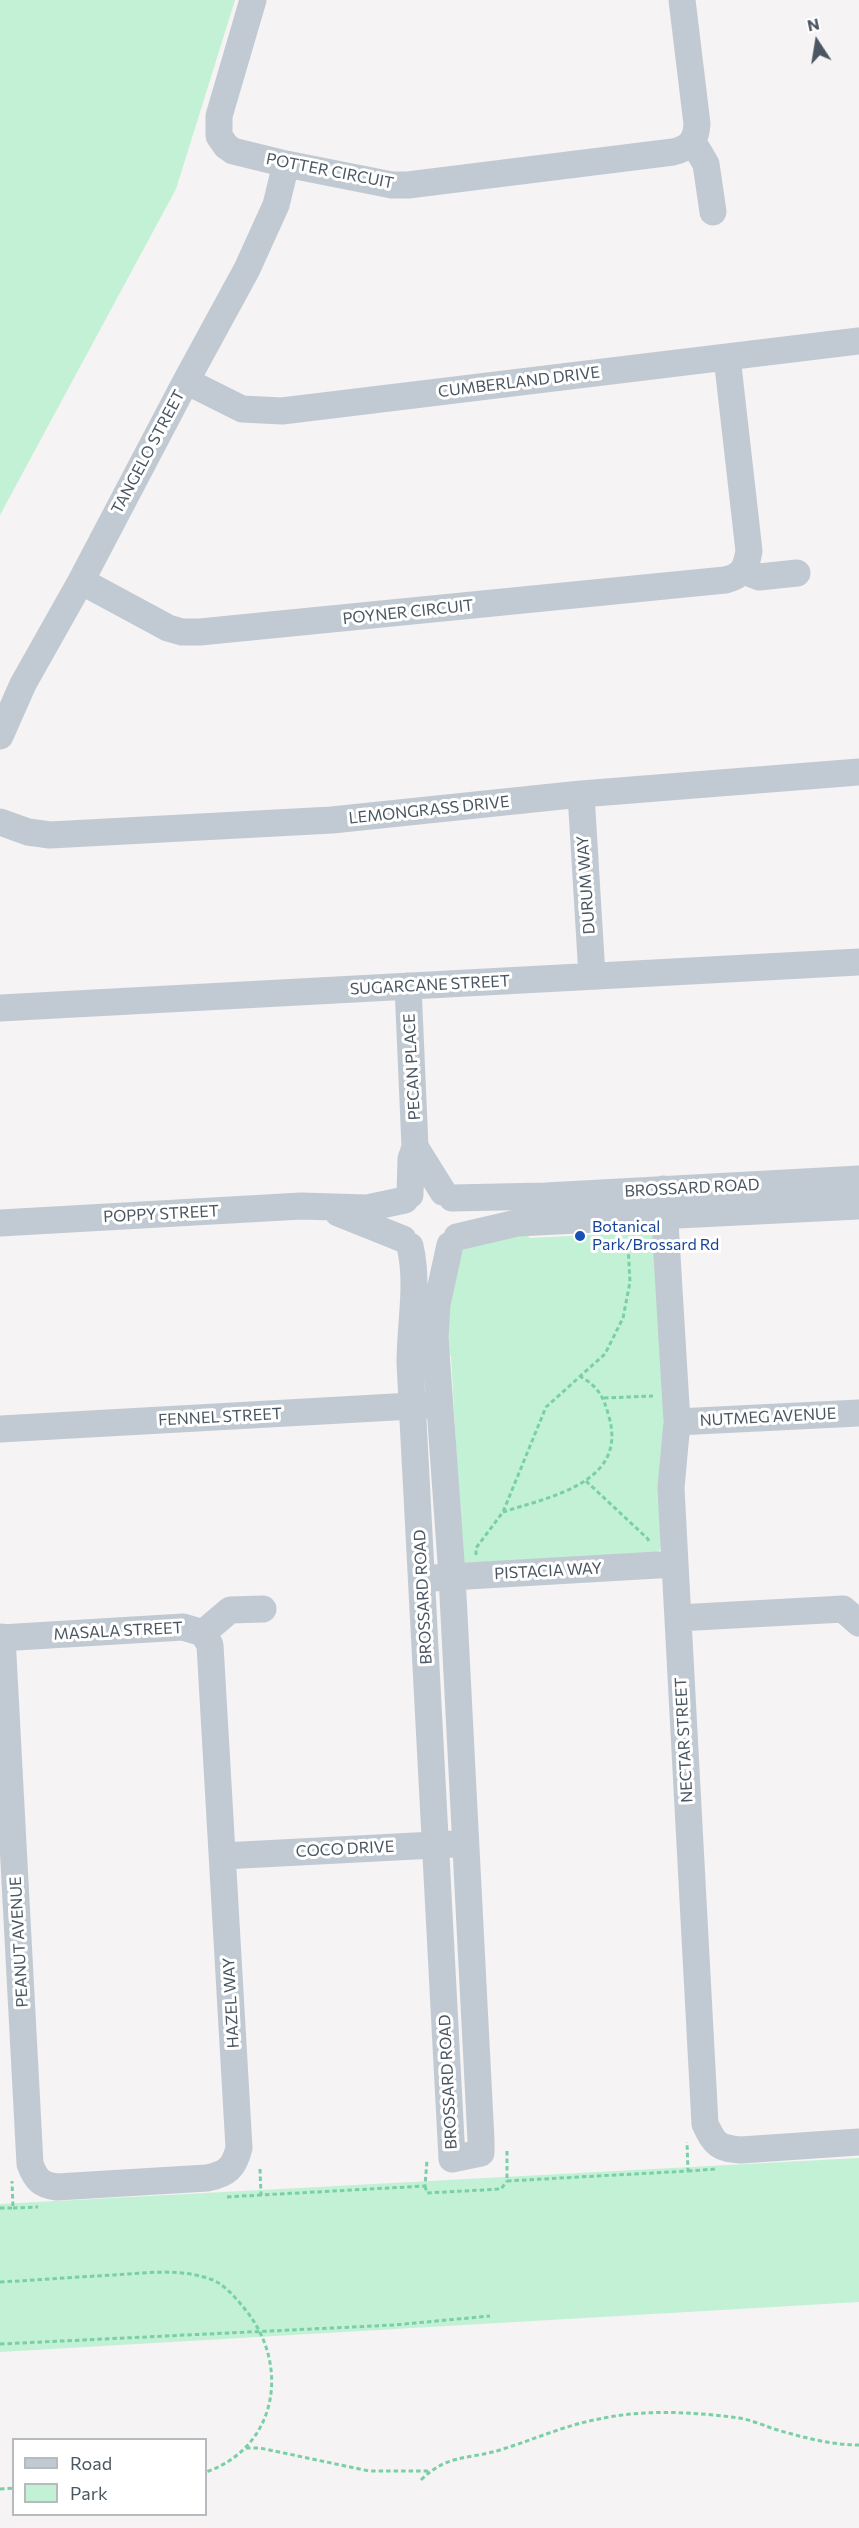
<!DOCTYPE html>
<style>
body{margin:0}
#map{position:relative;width:859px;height:2528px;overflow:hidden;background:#f5f3f3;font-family:Commissioner,sans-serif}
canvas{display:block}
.legend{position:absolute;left:12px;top:2438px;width:195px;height:78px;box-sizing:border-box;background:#fff;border:2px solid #b7bbc0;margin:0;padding:8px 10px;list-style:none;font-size:18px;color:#4a5661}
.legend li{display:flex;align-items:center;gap:12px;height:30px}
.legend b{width:30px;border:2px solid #b7bbc0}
.north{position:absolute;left:787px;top:12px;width:60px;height:60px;-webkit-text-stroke:4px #fff;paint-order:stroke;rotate:348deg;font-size:16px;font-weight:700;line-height:24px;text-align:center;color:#4a5661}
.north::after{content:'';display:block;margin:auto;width:21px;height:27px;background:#4a5661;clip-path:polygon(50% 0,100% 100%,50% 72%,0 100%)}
</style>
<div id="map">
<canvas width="859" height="2528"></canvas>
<ul class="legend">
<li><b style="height:8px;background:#c1cad2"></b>Road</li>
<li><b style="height:16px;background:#c3f1d5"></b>Park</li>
</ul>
<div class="north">N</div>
</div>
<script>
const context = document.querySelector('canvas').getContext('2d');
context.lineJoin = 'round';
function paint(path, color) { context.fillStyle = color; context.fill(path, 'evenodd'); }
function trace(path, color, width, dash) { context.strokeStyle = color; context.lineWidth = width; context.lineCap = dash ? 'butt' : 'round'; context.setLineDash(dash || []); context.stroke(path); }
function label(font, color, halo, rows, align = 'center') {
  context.font = font + ' Commissioner,sans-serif'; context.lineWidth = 6; context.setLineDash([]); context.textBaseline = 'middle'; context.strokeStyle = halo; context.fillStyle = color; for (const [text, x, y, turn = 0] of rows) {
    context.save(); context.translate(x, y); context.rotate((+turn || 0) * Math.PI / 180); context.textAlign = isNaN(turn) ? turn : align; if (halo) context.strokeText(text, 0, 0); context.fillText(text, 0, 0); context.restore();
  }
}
paint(new Path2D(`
 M0 0H235L176 189 0 515Z
 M631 1226C643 1226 649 1228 655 1240L663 1393 665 1541 659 1551 651 1556 465 1563 460 1555 461 1536 451 1356 442 1349 460 1251 519 1228 530 1238 626 1233Z
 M859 2158V2302L0 2352V2204Z`), '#c3f1d5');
trace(new Path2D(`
 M604 1398 653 1396
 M586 1481 648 1539 649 1543
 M503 1512C549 1497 628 1483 609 1417 604 1398 599 1387 581 1377
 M476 1555V1548L503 1512 546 1407 605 1354 623 1318 630 1282 628 1245 643 1244
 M507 2151V2181L688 2171 687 2142
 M260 2169 261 2195 425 2186 427 2160
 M688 2171 716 2169
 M425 2186 427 2193 501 2189 507 2181
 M227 2197 261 2195
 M0 2208H13L12 2181
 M13 2208 38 2207
 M0 2282C38 2280 76 2277 114 2275 146 2273 179 2268 210 2279 223 2283 235 2297 244 2308 291 2364 278 2447 206 2472
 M0 2344 394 2325 490 2316
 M246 2448H260L369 2471H430
 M421 2480C448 2453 470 2460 503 2449 535 2439 566 2425 599 2419 644 2409 694 2412 739 2418 751 2420 763 2425 774 2429 802 2437 830 2445 859 2445
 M0 2489 14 2488`), '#7ad0a6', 3, [4.5, 3]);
trace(new Path2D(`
 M253 0 219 116V136L226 146 233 151 286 164 392 185H408L673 152C689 148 696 142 697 124L682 0
 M693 142 706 164 713 212
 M186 381 242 409 282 411 859 341
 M744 571 759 577 797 573
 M81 581 168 628 182 632H200L725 580C742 576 746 569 749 551L727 357
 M0 736 23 684 81 581 186 381 247 269 276 205 286 164
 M581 794 592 976
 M0 822 28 832 50 835 332 820 581 794 859 772
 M408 986 415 1147 411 1159 410 1195
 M0 1008 859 962
 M415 1147 443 1192
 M663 1189 677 1422 671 1488 675 1564 705 2124C715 2145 718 2148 741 2150L859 2142
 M452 1198 546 1196 859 1179
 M338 1213 403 1239
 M0 1223 301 1206 367 1208 405 1200
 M457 1237 517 1223 859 1206
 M410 1246C419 1285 410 1323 410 1363L452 2159 481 2153V2140L452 1576 435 1338 437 1304 450 1245
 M677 1422 859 1413
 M0 1429 430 1405
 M433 1578 675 1564
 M678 1618 843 1609 859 1623
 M203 1633 230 1610 263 1609
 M2 1637 30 2164C36 2180 41 2185 57 2187L207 2178C227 2174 234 2168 239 2148L210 1645 203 1633
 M0 1638 183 1627 203 1633
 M223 1856 453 1844`), '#c1cad2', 27);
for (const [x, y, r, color] of [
 [580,1236,6,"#1a4fb4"]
]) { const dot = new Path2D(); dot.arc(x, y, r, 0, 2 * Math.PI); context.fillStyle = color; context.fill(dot); trace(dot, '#fff', 2); }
label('16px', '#4a5661', '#fff', [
 ["POTTER CIRCUIT",330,171,11],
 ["CUMBERLAND DRIVE",519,382,-7],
 ["TANGELO STREET",148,452,-62],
 ["POYNER CIRCUIT",408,612,-6],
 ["LEMONGRASS DRIVE",429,810,-6],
 ["DURUM WAY",586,885,-94],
 ["SUGARCANE STREET",430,985,-3],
 ["PECAN PLACE",412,1067,-93],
 ["BROSSARD ROAD",692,1188,-3],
 ["POPPY STREET",161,1214,-3],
 ["FENNEL STREET",220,1417,-3],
 ["NUTMEG AVENUE",768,1417,-3],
 ["PISTACIA WAY",548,1571,-3],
 ["BROSSARD ROAD",423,1597,-93],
 ["MASALA STREET",118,1631,-3],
 ["NECTAR STREET",684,1740,-93],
 ["COCO DRIVE",345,1849,-3],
 ["PEANUT AVENUE",19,1942,-93],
 ["HAZEL WAY",231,2003,-93],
 ["BROSSARD ROAD",448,2082,-93]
]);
label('16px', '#164399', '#fff', [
 ["Botanical",592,1227],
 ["Park/Brossard Rd",592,1245]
], 'left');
</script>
